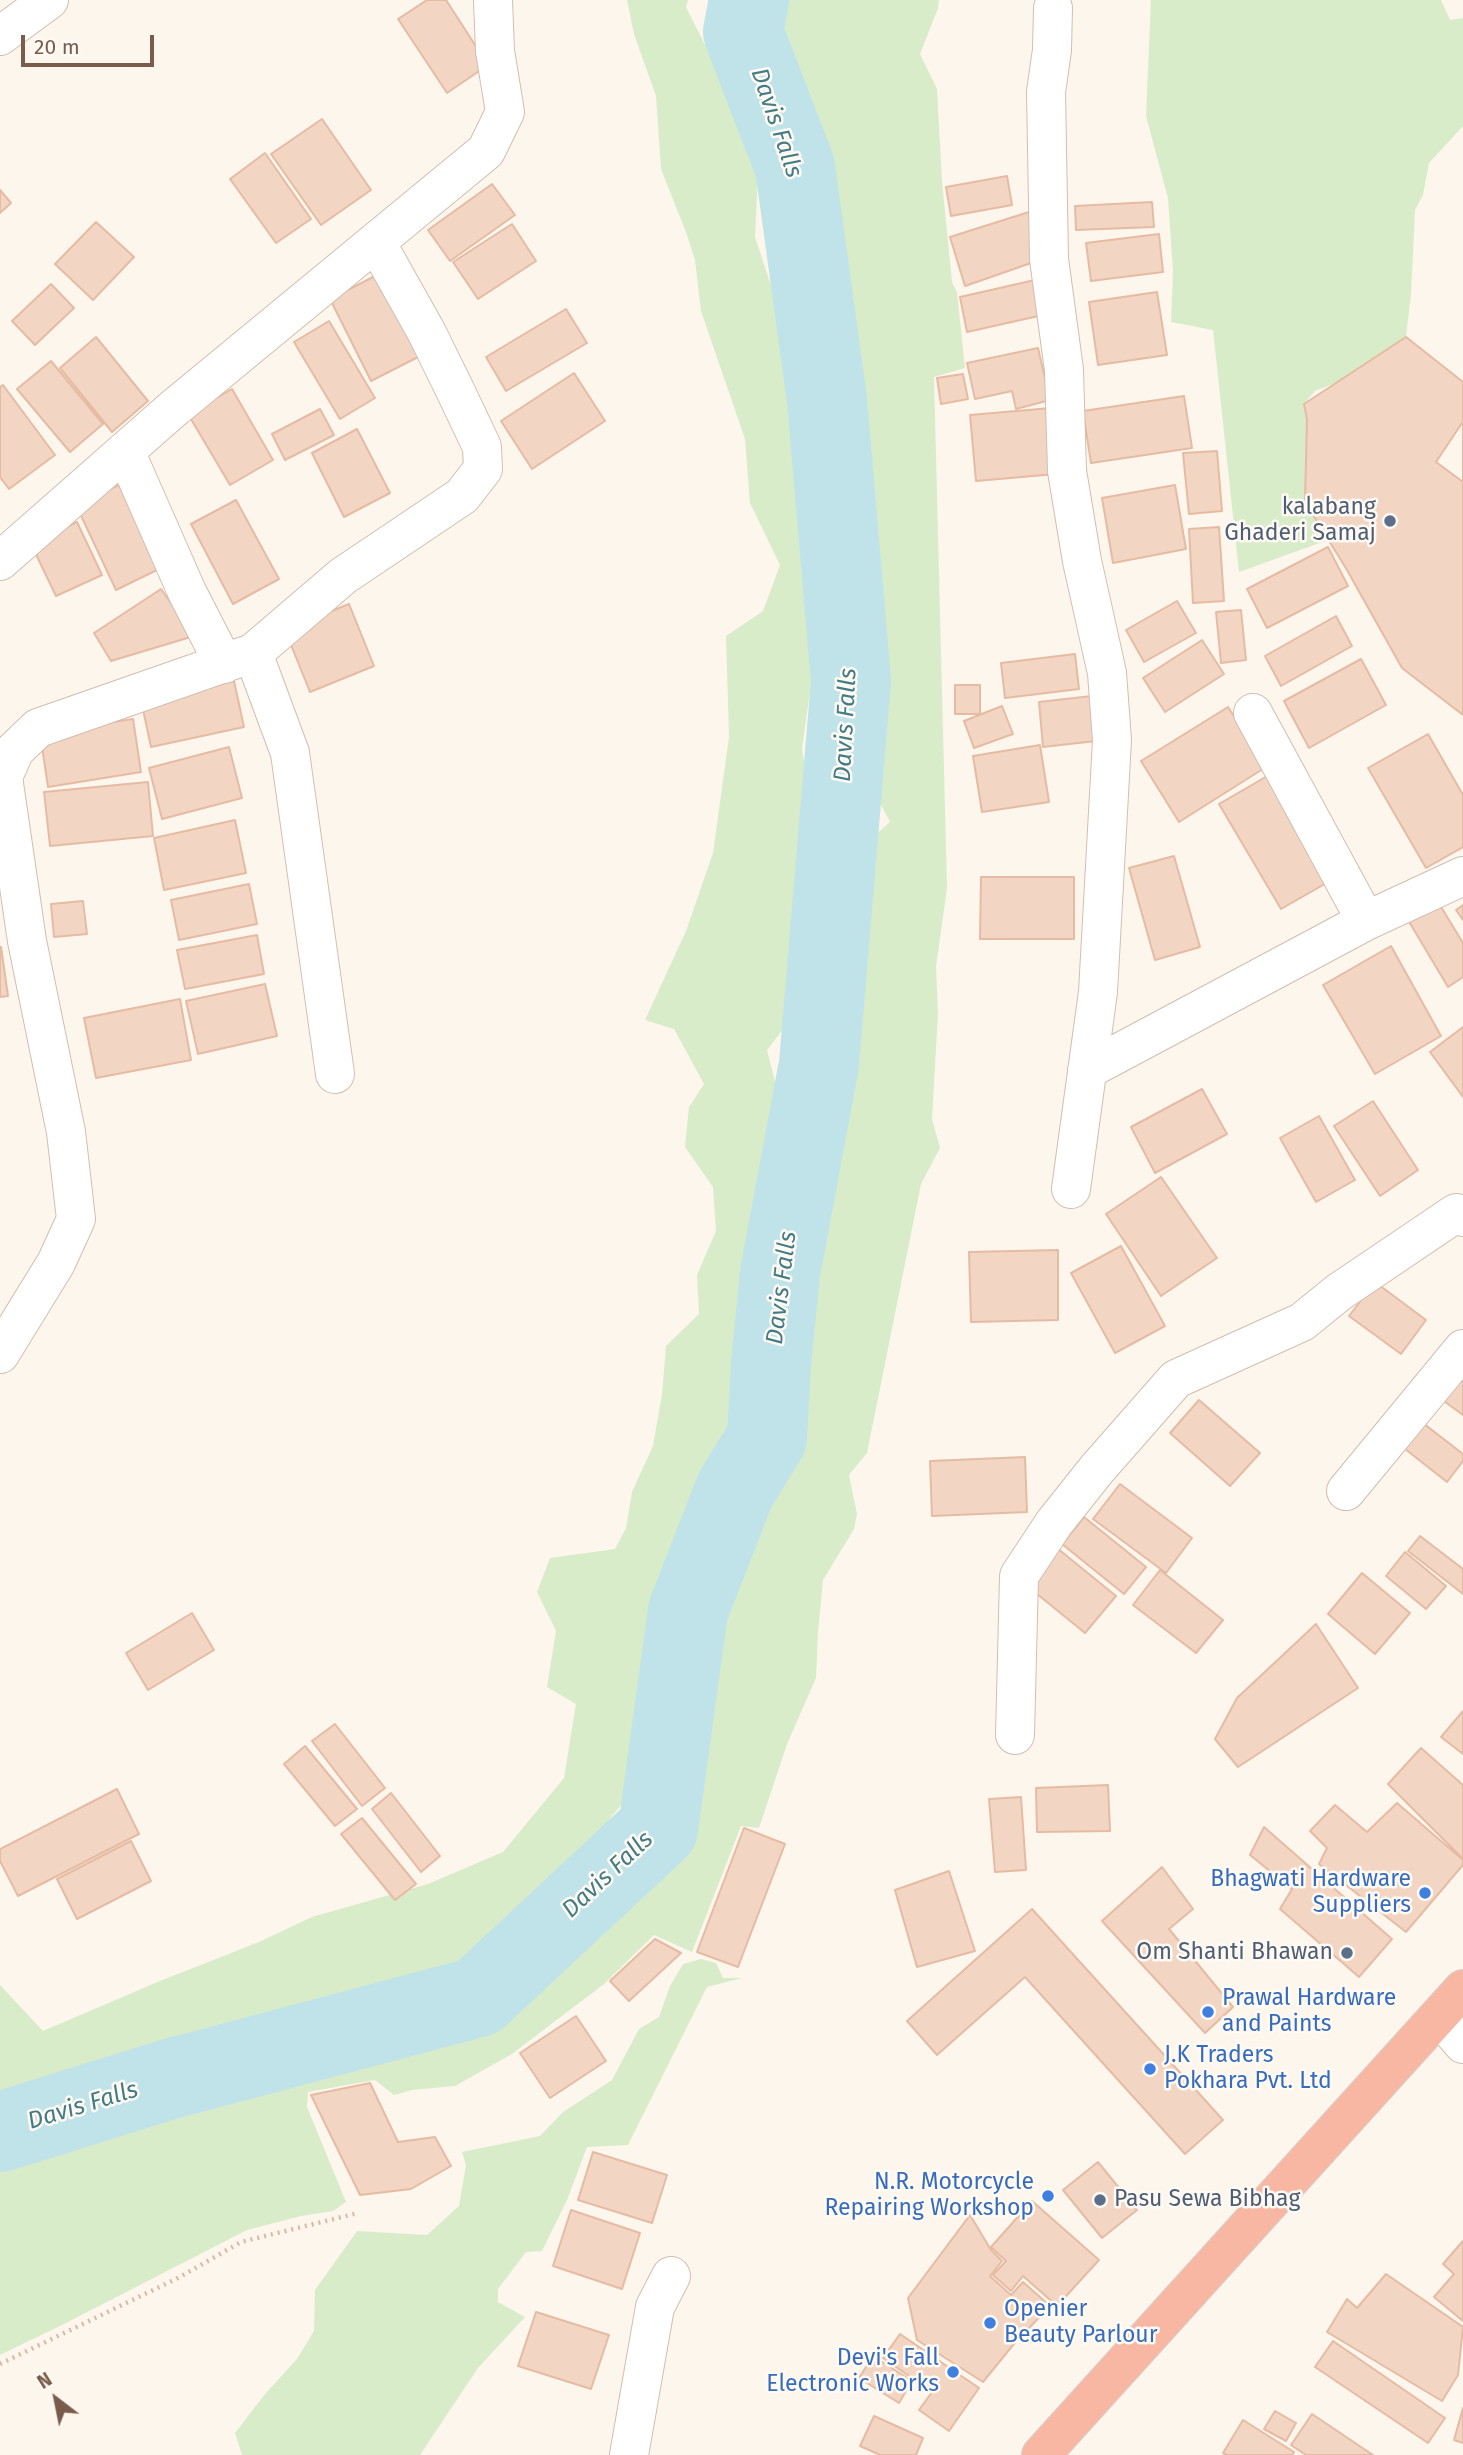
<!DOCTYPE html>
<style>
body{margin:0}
#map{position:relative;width:1463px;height:2455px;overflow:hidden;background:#fdf6ec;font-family:"Fira Sans",sans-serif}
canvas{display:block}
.north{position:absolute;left:21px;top:2364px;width:70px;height:70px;-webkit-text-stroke:5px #fffaf3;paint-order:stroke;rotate:328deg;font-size:19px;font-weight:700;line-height:28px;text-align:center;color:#7a5c4d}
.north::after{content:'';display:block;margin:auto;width:24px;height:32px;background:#7a5c4d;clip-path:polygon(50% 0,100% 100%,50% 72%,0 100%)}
.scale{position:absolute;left:21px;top:35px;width:133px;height:32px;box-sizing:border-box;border:4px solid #7a5c4d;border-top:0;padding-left:9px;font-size:21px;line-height:24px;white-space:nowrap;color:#7a5c4d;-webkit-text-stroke:5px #fffaf3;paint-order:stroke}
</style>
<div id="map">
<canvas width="1463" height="2455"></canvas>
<div class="north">N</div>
<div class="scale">20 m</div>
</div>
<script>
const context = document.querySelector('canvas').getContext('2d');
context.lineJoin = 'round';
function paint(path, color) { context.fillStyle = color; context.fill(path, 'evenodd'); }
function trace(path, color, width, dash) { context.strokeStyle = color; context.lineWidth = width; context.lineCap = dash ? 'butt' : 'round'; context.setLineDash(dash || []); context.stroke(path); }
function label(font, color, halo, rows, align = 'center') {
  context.font = font + ' "Fira Sans",sans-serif'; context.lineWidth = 5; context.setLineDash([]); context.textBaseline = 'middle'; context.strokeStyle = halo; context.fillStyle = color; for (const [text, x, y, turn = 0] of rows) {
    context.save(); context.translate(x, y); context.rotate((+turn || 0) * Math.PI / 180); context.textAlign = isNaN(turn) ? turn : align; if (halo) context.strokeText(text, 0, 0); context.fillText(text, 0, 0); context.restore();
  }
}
paint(new Path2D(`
 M627 0H688L686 7 724 83 758 175 755 237 794 355 806 441 799 468 837 619 811 685 802 748 815 835 823 942 797 1011 767 1050 795 1160 784 1209 757 1284 762 1316 758 1439 693 1511 669 1579 664 1598 660 1683 632 1791 543 1904 515 1949 428 1997 187 2049 103 2087 0 2120V1985L43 2031 160 1981 259 1942 312 1917 428 1884 503 1852 564 1778 576 1704 547 1687 556 1631 537 1592 550 1558 615 1549 626 1528 632 1492 653 1446 662 1394 666 1346 699 1314 697 1275 716 1231 713 1187 685 1147 689 1107 704 1084 674 1029 645 1020 686 931 713 853 729 737 726 636 763 611 780 565 750 503 745 439 701 311 695 260 686 232 661 169 656 96 634 34Z
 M773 0H939L938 8 920 54 937 89 942 181 952 282 957 292 965 368 934 377 947 888 936 967 938 1013 932 1119 940 1148 921 1184 867 1453 849 1475 857 1514 854 1529 823 1580 818 1632 816 1678 787 1744 759 1828 741 1826 692 1952 654 1935 604 1984 512 2054 455 2086 412 2090 394 2095 375 2080 308 2092 307 2107 346 2202 333 2211 301 2216 247 2230 62 2325 0 2355V2141L13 2139 193 2079 356 2033 371 2042 398 2047 434 2023 482 2006 566 1951 600 1895 642 1875 684 1816V1779L697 1668 696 1631 726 1566 770 1502 746 1494 751 1478 767 1453 780 1397 811 1333 804 1311 812 1279V1208L831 1160 836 1057 855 997 853 977 856 922 853 855 890 822 879 801 851 766 865 718 864 676 872 640 851 539 857 490 837 411 850 367 851 315 833 185 804 116 779 40Z
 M1151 0H1441L1450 20 1463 18V126L1429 163 1423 195 1415 210 1411 294 1406 337 1336 383 1315 391 1304 404 1328 540 1239 572 1213 330 1171 322 1173 272 1168 198 1146 116Z
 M701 1959 716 1963 723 1978H742L707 1987 628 2145 587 2147 567 2200 542 2251 526 2252 498 2289V2302L525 2317 478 2368 420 2455H242L235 2433 265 2394 297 2359 314 2331 315 2290 357 2231 427 2235 459 2206 466 2165 462 2152 540 2136 563 2112 612 2080 639 2029 659 2017 670 1986 683 1964Z`), '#d8ecc9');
trace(new Path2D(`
 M0 2132 170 2079 478 1997 658 1829 688 1611 735 1490 767 1438 771 1364 780 1273 819 1064 851 681 827 400 795 167 743 32 749 0`), '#bfe3e8', 80);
const building = new Path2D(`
 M427 0H446L488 65 447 93 398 19Z
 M322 119 371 190 321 225 271 154Z
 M265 153 311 219 276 243 230 179Z
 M1007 176 1012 205 951 216 946 187Z
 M492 184 515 215 450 261 428 230Z
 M0 190 11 203 0 213Z
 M1152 202 1154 227 1076 230 1075 206Z
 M1029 212 1034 262 965 286 950 237Z
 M96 222 134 257 93 300 55 264Z
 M512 224 536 261 478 299 453 262Z
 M1159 234 1163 272 1091 281 1086 243Z
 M381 273 422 355 371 381 330 299Z
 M1035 280 1043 315 967 332 960 297Z
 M51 284 74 308 35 345 12 321Z
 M1157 292 1167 355 1098 365 1089 302Z
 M566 309 587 343 506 391 486 357Z
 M329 321 375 398 340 419 294 342Z
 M96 337 148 401 112 432 60 368Z
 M1406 337 1463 382V715L1402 668 1347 570 1305 502 1307 419 1304 404Z
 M1038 348 1050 400 1016 409 1012 391 975 399 967 363Z
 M51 361 103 424 70 452 17 389Z
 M574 373 605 421 532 469 501 421Z
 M963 374 968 399 941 404 937 378Z
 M3 385 55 455 9 489 0 477V387Z
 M232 389 273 460 230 485 188 414Z
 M1184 396 1192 448 1091 463 1083 411Z
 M1051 408 1056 474 976 481 970 415Z
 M320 409 334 435 285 460 272 434Z
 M1462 423 1463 424V482L1436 462Z
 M357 429 390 493 344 517 312 453Z
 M1217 451 1222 511 1189 514 1183 453Z
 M119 485 159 569 116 590 76 505Z
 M1175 485 1186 549 1113 563 1102 498Z
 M236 500 279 579 233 604 191 524Z
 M77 522 102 575 56 596 31 544Z
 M1219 527 1224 601 1193 603 1189 529Z
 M1328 547 1348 586 1267 628 1247 589Z
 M161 589 194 636 111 661 94 633Z
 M1177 601 1196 633 1144 662 1126 630Z
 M349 604 374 666 310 692 285 630Z
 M1241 610 1246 660 1221 663 1216 612Z
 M1336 616 1352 646 1281 686 1265 656Z
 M1202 640 1224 674 1165 712 1143 678Z
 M1075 654 1079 689 1005 698 1001 663Z
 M1361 659 1386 705 1309 748 1284 701Z
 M234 681 244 727 151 747 141 700Z
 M955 685H980V714H955Z
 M1092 696 1096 741 1043 747 1039 702Z
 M1002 706 1013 734 974 748 964 721Z
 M1228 707 1266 767 1179 822 1141 761Z
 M133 719 141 772 48 787 40 733Z
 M1428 734 1463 795V847L1426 868 1368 768Z
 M1040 745 1049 802 982 812 973 756Z
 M229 747 242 798 162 819 149 768Z
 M1269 775 1330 881 1281 909 1219 804Z
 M148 782 153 836 50 846 44 792Z
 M235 820 246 873 164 890 154 838Z
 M1174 856 1200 947 1155 960 1129 868Z
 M981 877H1074V939H980Z
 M249 884 257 924 179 940 171 900Z
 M83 901 87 934 54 937 51 904Z
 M1438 902 1463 943V977L1448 987 1408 920Z
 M1463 905V920L1456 910Z
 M257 935 264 974 185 989 177 950Z
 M1391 946 1441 1036 1375 1074 1323 985Z
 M1 947 8 996 0 997V947Z
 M265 984 277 1036 198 1054 186 1001Z
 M180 999 191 1060 96 1078 84 1018Z
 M1463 1027V1097L1430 1052Z
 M1202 1089 1227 1134 1155 1173 1131 1127Z
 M1373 1101 1418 1170 1380 1196 1334 1126Z
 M1319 1116 1355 1180 1316 1202 1280 1138Z
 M1161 1177 1217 1258 1161 1296 1106 1214Z
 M1121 1246 1165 1326 1115 1353 1071 1273Z
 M1058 1250V1320L971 1322 969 1252Z
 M1375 1282 1426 1320 1401 1354 1349 1316Z
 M1463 1376V1415L1441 1399Z
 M1199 1400 1260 1453 1230 1486 1170 1433Z
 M1419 1420 1463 1454V1461L1447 1482 1400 1445Z
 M1025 1457 1027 1512 932 1516 930 1461Z
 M1120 1484 1192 1538 1166 1573 1093 1519Z
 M1084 1517 1146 1567 1124 1594 1062 1544Z
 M1420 1536 1463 1569V1594L1408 1551Z
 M1057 1548 1116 1596 1085 1633 1026 1585Z
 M1405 1552 1446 1586 1426 1609 1386 1576Z
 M1160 1570 1223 1620 1196 1653 1133 1605Z
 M1362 1573 1410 1613 1375 1654 1328 1614Z
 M192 1613 214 1650 148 1690 126 1653Z
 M1316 1624 1358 1688 1238 1767 1215 1739 1237 1698Z
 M1463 1711V1754L1441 1737Z
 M335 1724 385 1788 362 1806 312 1741Z
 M305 1746 357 1809 335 1826 284 1764Z
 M1421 1748 1463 1785V1859L1388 1784Z
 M1108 1785 1110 1831 1037 1832 1036 1788Z
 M117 1789 139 1834 18 1896 0 1861V1849Z
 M391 1793 440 1856 421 1872 372 1809Z
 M1021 1797 1026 1870 995 1872 989 1799Z
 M1397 1803 1463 1860V1865L1406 1932 1319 1864 1327 1848 1310 1831 1335 1805 1367 1832Z
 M362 1818 416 1884 395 1900 341 1834Z
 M1264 1827 1392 1939 1359 1977 1280 1909 1292 1889 1250 1855Z
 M744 1828 785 1844 738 1967 697 1952Z
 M131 1841 151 1881 77 1919 57 1879Z
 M1162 1867 1193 1909 1169 1929 1233 2007 1205 2033 1102 1921Z
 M949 1871 975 1951 917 1967 895 1890Z
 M1032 1909 1223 2120 1185 2154 1025 1977 937 2055 907 2021Z
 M655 1939 681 1953 629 2001 610 1981Z
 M576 2016 606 2061 550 2098 520 2053Z
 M370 2083 398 2142 435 2137 451 2166 411 2189 360 2195 311 2095Z
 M593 2152 667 2175 652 2223 578 2200Z
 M1098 2162 1137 2210 1102 2238 1063 2190Z
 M1032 2201 1099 2260 1057 2306 1023 2276 1011 2291 993 2275 1006 2261 991 2247Z
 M571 2210 640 2233 622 2289 553 2266Z
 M970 2215 991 2250 1002 2261 990 2276 1011 2295 1023 2282 1050 2306 1013 2345 983 2382 917 2340 908 2298Z
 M1463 2241V2321L1434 2297 1454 2274 1443 2264Z
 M1386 2274 1463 2327 1458 2375 1442 2401 1327 2332 1347 2299 1357 2308Z
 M536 2312 609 2335 591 2389 518 2366Z
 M900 2334 979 2388 949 2431 919 2410 932 2392 883 2358Z
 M1333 2341 1445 2418 1428 2443 1315 2367Z
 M873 2356 912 2381 899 2403 859 2378Z
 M1463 2408V2443L1454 2440Z
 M1275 2411 1296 2423 1286 2441 1264 2429Z
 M1312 2414 1373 2455H1306L1291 2445Z
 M874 2416 923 2438 916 2455H880L860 2446Z
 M1243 2420 1294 2452 1292 2455H1227L1223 2453Z`);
paint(building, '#f3d5c3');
trace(building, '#e6bba3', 2);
const minor = new Path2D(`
 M1053 8 1052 50 1046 92 1049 259 1064 370 1067 471 1082 561 1107 673 1112 740 1098 992 1071 1189
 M0 36 49 0
 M125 451 187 592 224 664
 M0 561 173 409 486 151 505 112 495 51 493 0
 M253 653 290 753 335 1074
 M1253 713 1366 921 1463 876
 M1087 1070 1366 921
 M0 1354 56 1263 76 1219 66 1132 27 941 3 777 15 750 38 728 253 653 343 576 462 496 483 469 482 447 455 390 427 333 376 242
 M1346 1491 1463 1349
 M1015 1735 1019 1576 1054 1523 1097 1469 1176 1379 1302 1322 1339 1292 1456 1213 1463 1217
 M1439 2016 1463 2044
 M629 2455 655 2307 671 2276`);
const highway = new Path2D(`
 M1041 2455 1463 1989`);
trace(minor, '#d1beb0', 40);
trace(highway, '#dad1cd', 40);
trace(new Path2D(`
 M0 2364 178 2278 241 2242 358 2213`), '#d9b8a5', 4.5, [2, 5]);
trace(minor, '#fff', 38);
trace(highway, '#f7b7a3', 38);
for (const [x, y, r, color] of [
 [1390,521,7,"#5c6f8a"],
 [1425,1893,7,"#3f7fe0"],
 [1347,1953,7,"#5c6f8a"],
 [1208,2012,7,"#3f7fe0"],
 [1150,2069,7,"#3f7fe0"],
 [1048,2196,7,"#3f7fe0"],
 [1100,2200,7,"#5c6f8a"],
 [990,2323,7,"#3f7fe0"],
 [953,2372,7,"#3f7fe0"]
]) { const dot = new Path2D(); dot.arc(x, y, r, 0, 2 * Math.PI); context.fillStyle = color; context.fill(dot); trace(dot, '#fffaf3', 2.5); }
label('23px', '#4e5e75', '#fffaf3', [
 ["kalabang",1376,508],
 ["Ghaderi Samaj",1376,534],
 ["Om Shanti Bhawan",1333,1953],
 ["Pasu Sewa Bibhag",1114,2200,"left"]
], 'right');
label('23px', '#366cbe', '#fffaf3', [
 ["Bhagwati Hardware",1411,1880],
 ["Suppliers",1411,1906],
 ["Prawal Hardware",1222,1999,"left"],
 ["and Paints",1222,2025,"left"],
 ["J.K Traders",1164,2056,"left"],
 ["Pokhara Pvt. Ltd",1164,2082,"left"],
 ["N.R. Motorcycle",1034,2183],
 ["Repairing Workshop",1034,2209],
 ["Openier",1004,2310,"left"],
 ["Beauty Parlour",1004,2336,"left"],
 ["Devi's Fall",939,2359],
 ["Electronic Works",939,2385]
], 'right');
label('italic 24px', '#437c86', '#fffaf3', [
 ["Davis Falls",776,123,71],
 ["Davis Falls",846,725,-87],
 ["Davis Falls",782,1288,-83],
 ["Davis Falls",608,1875,-43],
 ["Davis Falls",83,2106,-17]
]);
</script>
